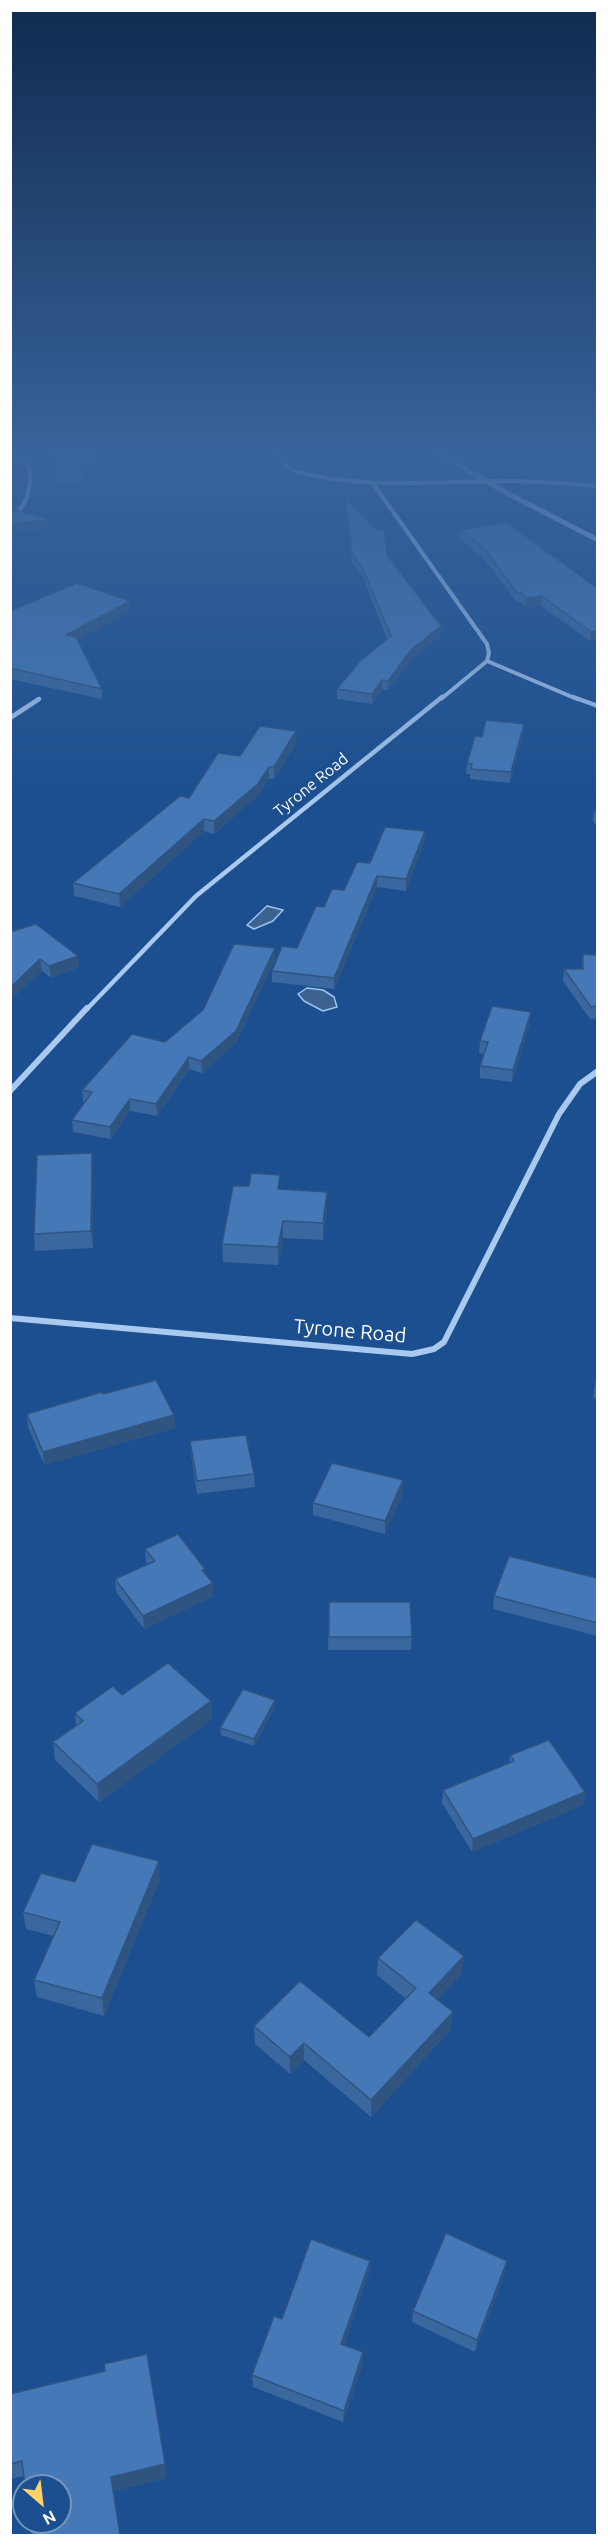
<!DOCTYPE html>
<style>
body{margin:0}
#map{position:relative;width:608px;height:2546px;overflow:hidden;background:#1b4f8f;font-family:Ubuntu,sans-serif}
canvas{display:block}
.frame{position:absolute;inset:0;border:12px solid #fff;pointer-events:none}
.north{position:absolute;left:12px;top:2474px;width:60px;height:60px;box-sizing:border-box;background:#1b4f8f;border:2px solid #7695bc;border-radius:50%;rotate:152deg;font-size:16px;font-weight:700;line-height:24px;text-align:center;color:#fff}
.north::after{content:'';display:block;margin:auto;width:21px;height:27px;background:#ffd166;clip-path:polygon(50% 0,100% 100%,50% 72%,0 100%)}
</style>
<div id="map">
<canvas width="608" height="2546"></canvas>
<div class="frame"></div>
<div class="north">N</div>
</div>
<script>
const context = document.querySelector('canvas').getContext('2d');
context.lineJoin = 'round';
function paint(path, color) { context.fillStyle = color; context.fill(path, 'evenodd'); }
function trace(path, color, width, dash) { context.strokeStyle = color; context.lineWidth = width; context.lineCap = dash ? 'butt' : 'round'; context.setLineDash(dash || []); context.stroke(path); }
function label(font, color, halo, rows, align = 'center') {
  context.font = font + ' Ubuntu,sans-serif'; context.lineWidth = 6; context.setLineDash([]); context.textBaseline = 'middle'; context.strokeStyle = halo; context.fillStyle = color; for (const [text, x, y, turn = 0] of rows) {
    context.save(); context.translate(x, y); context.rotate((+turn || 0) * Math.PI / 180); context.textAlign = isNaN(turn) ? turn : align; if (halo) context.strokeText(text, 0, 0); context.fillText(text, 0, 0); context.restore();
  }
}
const water = new Path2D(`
 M267 906 283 910 273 921 254 929 247 925Z
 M307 988 323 990 334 997 337 1007 323 1011 304 1001 298 994Z`);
paint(water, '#3c6290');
trace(water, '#9cc4f0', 1.5);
trace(new Path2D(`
 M439 453 503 491 598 540`), '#9cc4f0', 5);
trace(new Path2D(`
 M276 453 289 468 297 472C364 489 429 482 497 481 531 481 564 483 598 486
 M10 455 20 459 30 468C31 490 28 505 10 519
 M374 485 487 644 489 653 487 661 441 699
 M487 661 577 699`), '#a9c9ee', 4);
trace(new Path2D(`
 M573 697 598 706
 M10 718 39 699
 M86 1010 196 896 442 697`), '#a9c9ee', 4.5);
trace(new Path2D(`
 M10 1091 87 1008
 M10 1318 412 1354 434 1349 444 1342 559 1114 580 1084 598 1071`), '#a9c9ee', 6);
paint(new Path2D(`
 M52 453H93L95 470 84 471 85 482 59 483Z
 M346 499 441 626 440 636 412 659 387 690H382L372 704 337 699V689L387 639 363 577 352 563 346 507Z
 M460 530 597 588V640L590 641 541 606 525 607 521 602H517L484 559 459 539Z
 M130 601V611L77 640 102 689V699L10 679V611Z
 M524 724 523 734 510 783 470 779V774H466L467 763 482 737Z
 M296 743 274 779H269L258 796 214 834 204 831 120 907 74 896 73 883 189 798 240 756Z
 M594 811H597V826L593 821Z
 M424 842 406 891 377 887 334 989 272 982V971L297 948 324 907 344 890Z
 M10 929 13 931 78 956 79 967 51 978 42 971 10 1000Z
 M583 954 597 955V1018L590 1019 563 981 564 969H582Z
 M275 959 236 1043 202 1073 189 1069 157 1116 130 1111 111 1139 73 1132 72 1120 85 1102H83L82 1090 165 1042Z
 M530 1023 512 1082 480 1078V1066L484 1054 479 1053 480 1041Z
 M92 1153 93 1170V1248L35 1251 34 1234Z
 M280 1189 327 1209 323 1240 283 1238 278 1265 223 1262 222 1244Z
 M597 1379V1400L593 1398 595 1383Z
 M103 1394 174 1415 175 1428 44 1465 28 1427 27 1414Z
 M190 1441 254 1474 255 1487 197 1494 191 1454Z
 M403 1493 385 1534 313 1515V1503Z
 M145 1549 206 1575 213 1596 144 1629 116 1592 115 1579 148 1564 146 1562Z
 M597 1578V1636L493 1609 494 1596Z
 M329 1602 412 1637 411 1650H328Z
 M122 1695 211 1701 212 1719 99 1802 55 1760 53 1742 76 1726 75 1713Z
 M275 1700V1707L254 1746 221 1735 220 1728Z
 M510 1755 585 1792 583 1805 472 1852 442 1803 443 1790 509 1763Z
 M160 1879 104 2016 37 1997 34 1980 53 1936 26 1929 23 1912 75 1882Z
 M378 1958 462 1973 437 2000 451 2029 371 2117 304 2060 290 2074 255 2044 254 2026 369 2037 406 1999 377 1975Z
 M370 2261 369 2273 344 2345 363 2352V2364L343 2422 253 2387 252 2375 282 2319Z
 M505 2273 475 2352 412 2322 413 2311Z
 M10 2394 165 2464 166 2478 113 2491 24 2476 10 2479Z`), '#3a679d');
paint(new Path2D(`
 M95 462V470L82 471 81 463Z
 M49 520V529L10 532V523Z
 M542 596 541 606 525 607V598Z
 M130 601V611L67 646 66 635Z
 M441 626 440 636 412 659 387 690 388 681 412 649Z
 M597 631V640L590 641 591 632Z
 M382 680V690L372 704V694Z
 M524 724 523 734 510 783 511 772Z
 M296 731V743L274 779V767Z
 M269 767V779L258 796 214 834V821Z
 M204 819V831L120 907 119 894Z
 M425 831 424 842 406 891V879Z
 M377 876V887L334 989V978Z
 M275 948V959L236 1043 202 1073 201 1061Z
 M78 956 79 967 51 978 49 966Z
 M40 959 42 971 10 1000V988Z
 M531 1012 530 1023 512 1082 513 1070Z
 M189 1057V1069L157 1116 156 1104Z
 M130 1099V1111L111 1139 110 1127Z
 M92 1153 93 1170V1248L91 1231Z
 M327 1192V1209L323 1240V1223Z
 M283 1221V1238L278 1265V1247Z
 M174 1415 175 1428 44 1465 43 1452Z
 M403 1480V1493L385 1534V1521Z
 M213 1583V1596L144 1629 143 1616Z
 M275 1700V1707L254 1746V1739Z
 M211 1701 212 1719 99 1802 97 1784Z
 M585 1792 583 1805 472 1852 473 1839Z
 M159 1861 160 1879 104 2016 102 1998Z
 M464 1956 462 1973 428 2010 429 1993Z
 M453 2012 451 2029 371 2117V2100Z
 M304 2043V2060L290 2074V2057Z
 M370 2261 369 2273 341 2355V2344Z
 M507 2261 505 2273 475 2352 477 2340Z
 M363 2352V2364L343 2422 344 2411Z
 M165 2464 166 2478 113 2491 111 2477Z`), '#305480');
const building = new Path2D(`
 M53 453H93L95 462 81 463 84 474 59 475Z
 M346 499 377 530H384L387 555 441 626 412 649 388 681 382 680 372 694 337 689 361 660 391 636 363 569 352 554Z
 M16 510 49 520 10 523V512Z
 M507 523 597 588V631L591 632 542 596 525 598 522 592 517 593 485 549 460 530Z
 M77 583 130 601 66 635 76 637 102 689 10 668V611Z
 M486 720 524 724 511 772 471 769 472 764 467 763 475 736 482 737Z
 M260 726 296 731 274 767H269L258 784 214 821 204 819 119 894 73 883 180 796 189 798 218 753 240 756Z
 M385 827 425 831 406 879 377 876 334 978 272 971 282 946 297 948 316 906 324 907 332 889 344 890 357 862 370 863Z
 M36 924 78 956 49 966 40 959 10 988V929L13 931Z
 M234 944 275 948 236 1031 201 1061 189 1057 156 1104 130 1099 110 1127 72 1120 92 1092 82 1090 132 1034 165 1042 203 1010Z
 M583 954 597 955V1006L591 1007 564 969H583Z
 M492 1006 531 1012 513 1070 480 1066 488 1042 480 1041Z
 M92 1153 91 1231 34 1234 37 1155Z
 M251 1173 280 1175 278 1189 327 1192 323 1223 283 1221 278 1247 222 1244 233 1186H249Z
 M156 1380 174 1415 43 1452 27 1414 102 1392 103 1394Z
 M246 1435 254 1474 197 1481 190 1441Z
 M332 1463 403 1480 385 1521 313 1503Z
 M178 1534 205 1569 202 1570 213 1583 143 1616 115 1579 155 1561 145 1549Z
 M509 1556 597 1578V1623L494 1596Z
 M329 1602H410L412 1637H329Z
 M168 1663 211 1701 97 1784 53 1742 83 1721 75 1713 113 1686 122 1695Z
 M243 1689 275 1700 254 1739 220 1728Z
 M549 1740 585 1792 473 1839 443 1790 514 1761 510 1755Z
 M92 1844 159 1861 102 1998 34 1980 60 1922 23 1912 41 1873 75 1882Z
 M416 1920 464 1956 429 1993 453 2012 371 2100 304 2043 290 2057 254 2026 300 1981 369 2037 416 1988 378 1958Z
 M446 2233 507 2261 477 2340 413 2311Z
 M311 2239 370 2261 341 2344 363 2352 344 2411 252 2375 274 2316 282 2319Z
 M147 2354 165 2464 111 2477 120 2535H31L29 2522H60V2486H25L22 2461 10 2464V2394L105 2371 104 2364Z`);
paint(building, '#4478b7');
trace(building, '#305480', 1.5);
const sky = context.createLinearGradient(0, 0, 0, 810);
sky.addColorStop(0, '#0f2b4f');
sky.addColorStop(0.56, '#39639b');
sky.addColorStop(1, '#39639b00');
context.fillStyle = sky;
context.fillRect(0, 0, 608, 810);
label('16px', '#fff', '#1b4f8f', [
 ["Tyrone Road",311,785,-39]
]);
label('20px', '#fff', '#1b4f8f', [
 ["Tyrone Road",350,1331,5]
]);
</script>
